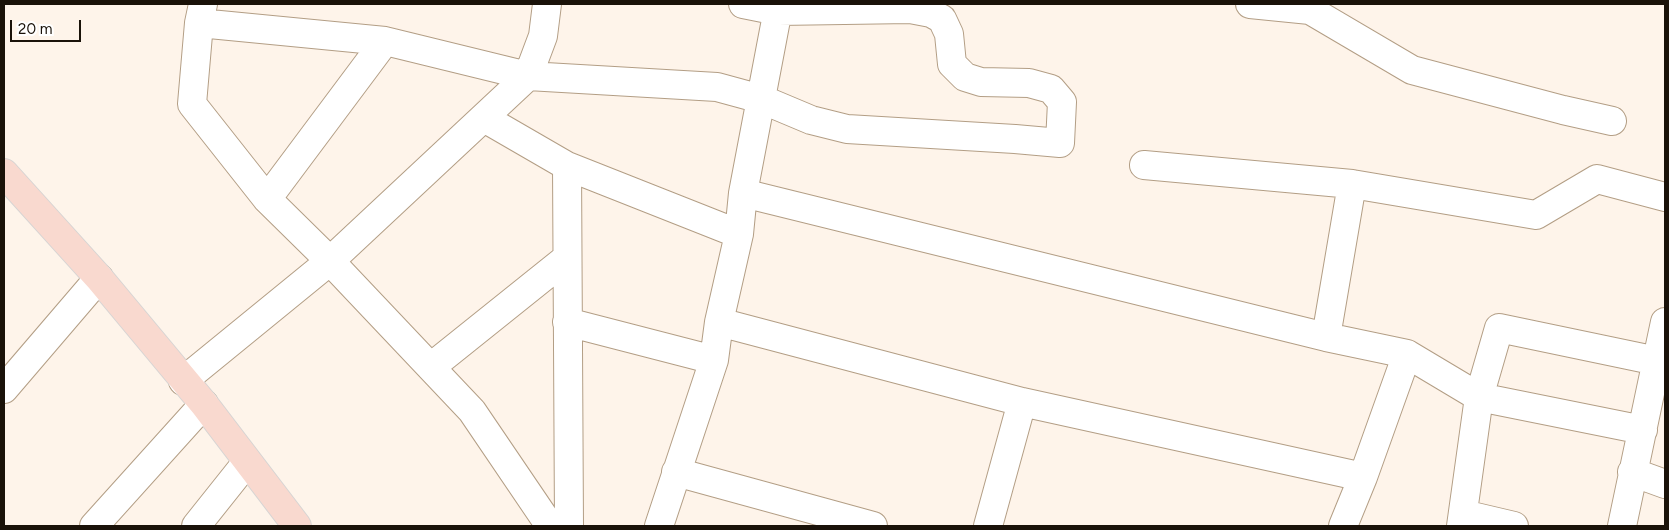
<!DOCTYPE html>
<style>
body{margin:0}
#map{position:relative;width:1669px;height:530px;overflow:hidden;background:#fef4ea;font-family:Figtree,sans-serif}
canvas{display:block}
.frame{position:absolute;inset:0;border:5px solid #1a1209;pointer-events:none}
.scale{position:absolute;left:10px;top:20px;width:71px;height:22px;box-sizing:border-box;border:2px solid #1a1209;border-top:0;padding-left:6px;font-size:15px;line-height:18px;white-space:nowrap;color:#1a1209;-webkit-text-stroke:4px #fff;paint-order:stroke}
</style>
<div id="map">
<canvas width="1669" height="530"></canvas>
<div class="frame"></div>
<div class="scale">20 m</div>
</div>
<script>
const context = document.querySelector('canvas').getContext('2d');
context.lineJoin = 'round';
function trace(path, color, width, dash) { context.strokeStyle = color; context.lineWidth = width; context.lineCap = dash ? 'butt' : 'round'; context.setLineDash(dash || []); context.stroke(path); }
const minor = new Path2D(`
 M203 4 199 23 192 104 267 199 330 261 472 411 550 526
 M1250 4 1310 10V4
 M1310 10 1412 70 1563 110 1612 121
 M199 23 385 41 528 76 717 87 761 99 811 120 847 129 1015 139 1060 143 1062 102 1051 89 1029 83 981 82 965 77 952 64 949 34 942 19 931 13 910 9 778 11 743 4
 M484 118 567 166 739 234
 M1144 165 1352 184 1326 337
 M567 166 569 526
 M1352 184 1536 215 1597 179 1665 197
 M743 193 1326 337 1407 354 1363 477 1343 526
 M267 199 385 41
 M567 322 714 360
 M719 322 739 234 743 193 779 4
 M1407 354 1479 397 1643 430
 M431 367 567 258
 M183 381 330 261 528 76 543 36 547 4
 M4 389 99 278
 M676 472 873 526
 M1632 472 1665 484
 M1463 514 1514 526
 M94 526 204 404
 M196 526 247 462
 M659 526 714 360 719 322 1022 402 1363 477
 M988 526 1022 402
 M1461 526 1479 397 1499 328 1657 361
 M1622 526 1665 322`);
const primary = new Path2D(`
 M4 173 99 278 204 404 297 526`);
trace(minor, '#b39e85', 30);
trace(primary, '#d6d4d3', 30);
trace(minor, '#fff', 28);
trace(primary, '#f9d9cf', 28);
</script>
